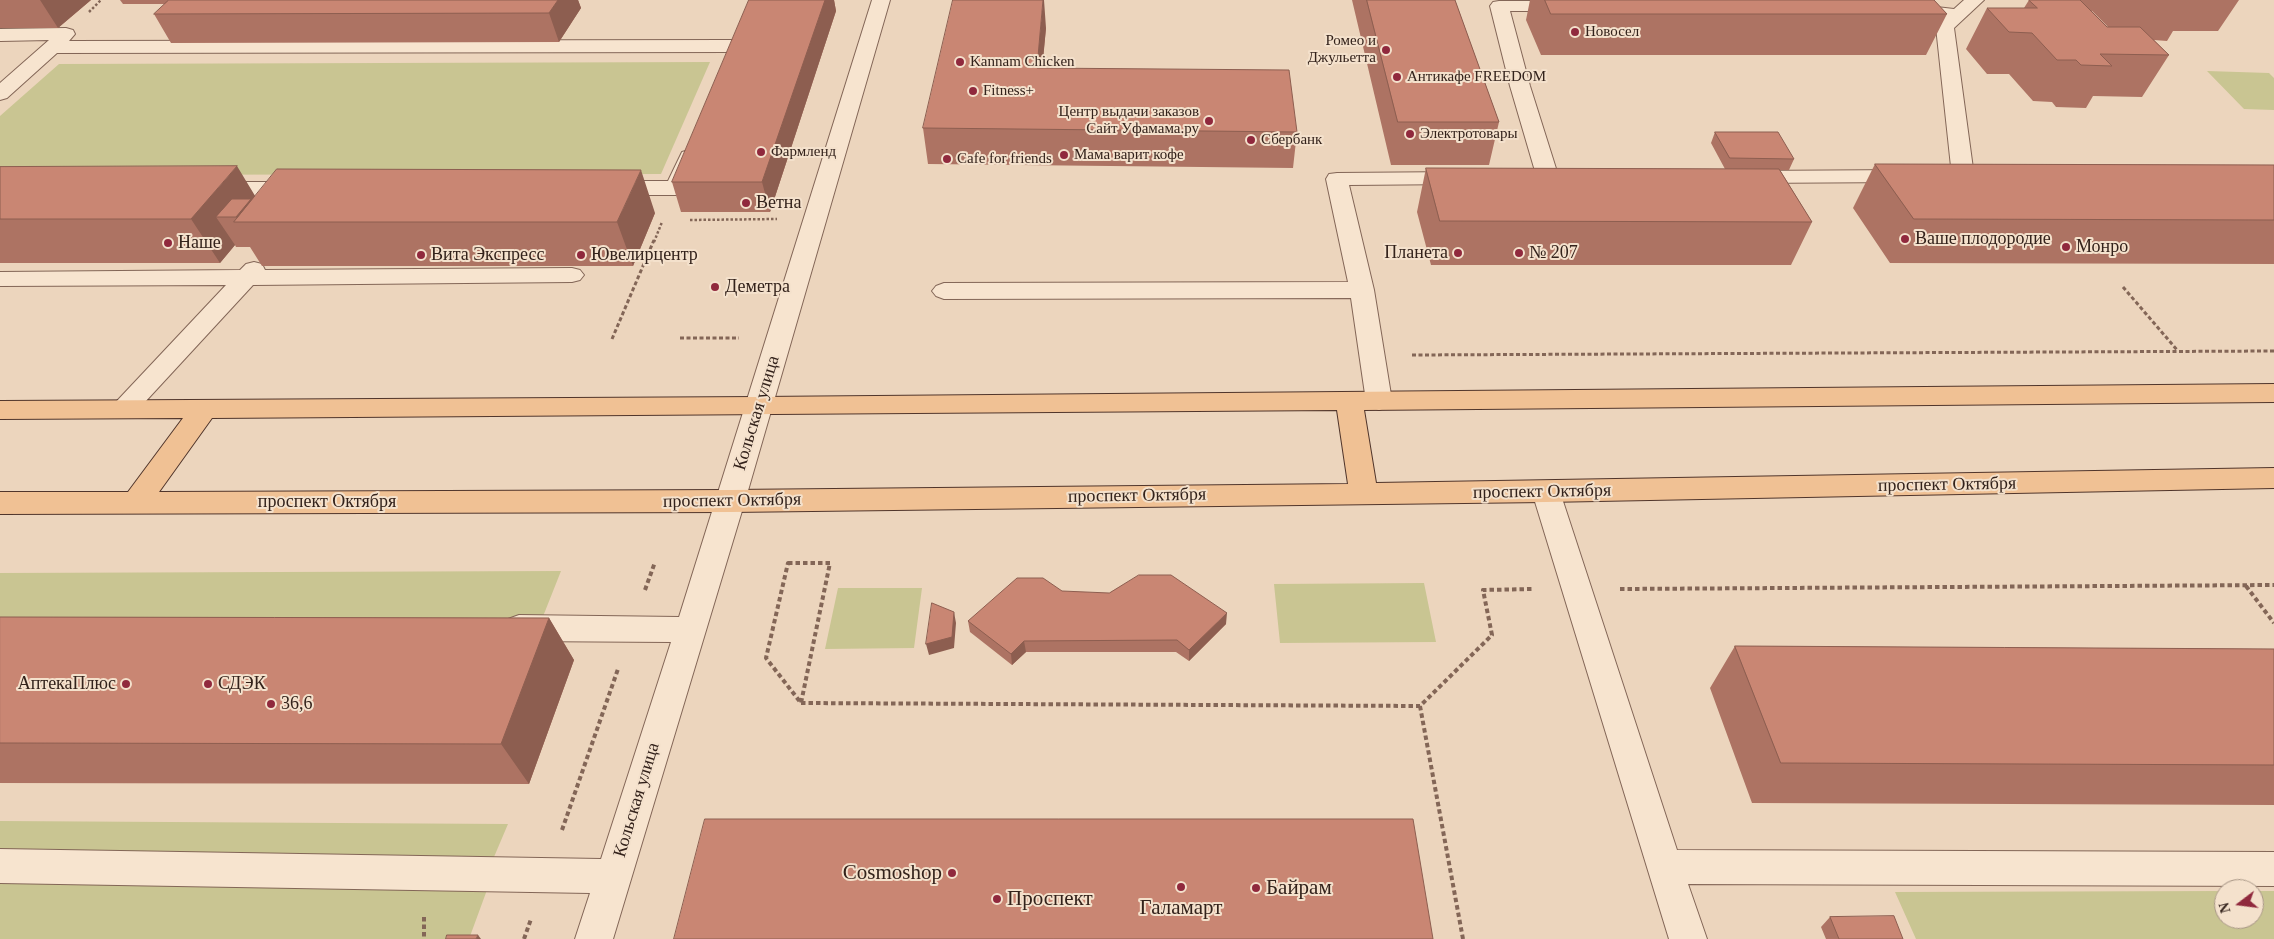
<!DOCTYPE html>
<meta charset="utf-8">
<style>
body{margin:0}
#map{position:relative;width:2274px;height:939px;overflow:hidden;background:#ecd5bd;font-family:Georgia,serif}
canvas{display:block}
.north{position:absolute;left:2214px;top:879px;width:50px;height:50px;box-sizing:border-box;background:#f4e1cc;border:1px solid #a79585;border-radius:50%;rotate:255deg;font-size:14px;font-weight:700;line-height:20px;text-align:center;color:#33221b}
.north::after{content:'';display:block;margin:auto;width:18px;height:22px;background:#90293d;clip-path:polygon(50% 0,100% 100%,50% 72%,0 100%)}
</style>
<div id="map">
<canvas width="2274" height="939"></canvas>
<div class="north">N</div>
</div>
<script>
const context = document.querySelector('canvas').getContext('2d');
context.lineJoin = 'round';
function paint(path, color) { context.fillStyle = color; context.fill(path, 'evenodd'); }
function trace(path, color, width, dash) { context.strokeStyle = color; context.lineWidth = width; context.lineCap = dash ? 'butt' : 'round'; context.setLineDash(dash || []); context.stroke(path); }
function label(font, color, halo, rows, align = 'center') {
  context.font = font + ' Georgia,serif'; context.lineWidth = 4; context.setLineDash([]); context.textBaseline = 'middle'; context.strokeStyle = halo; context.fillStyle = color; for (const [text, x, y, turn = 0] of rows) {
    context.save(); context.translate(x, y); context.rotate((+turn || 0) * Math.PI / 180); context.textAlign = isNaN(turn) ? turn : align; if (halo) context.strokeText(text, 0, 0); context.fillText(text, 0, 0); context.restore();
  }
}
paint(new Path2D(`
 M710 62 661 174 0 175V116L59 64Z
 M2207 71 2269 73 2274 78V110L2244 109Z
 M561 571 540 624 0 620V573Z
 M1424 583 1436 642 1280 643 1274 584Z
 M838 588H922L914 648 825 649Z
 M0 821 508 824 491 864 0 858Z
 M0 877 491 879 469 939H0Z
 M2224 891V919H2254V891H2274V939H1916L1895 892Z`), '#c9c592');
const minor = new Path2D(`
 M872 0H890L745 501 613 939H575L590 893 0 883V849L601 859 671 642 519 641 508 637 504 628 508 619 519 615 679 617Z
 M1964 0H1984L1954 28 1974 176 1971 181 1963 182 1955 181 1952 176 1936 27 1943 19 1904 13 1901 9 1904 5 1910 4 1954 9Z
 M1499 1H1567L1573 2 1576 6 1573 10 1567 11H1510L1530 86 1559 178 1556 183 1548 184 1540 183 1537 178 1510 86 1490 6 1493 2Z
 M66 28 73 30 75 34 69 41 733 40 740 42 742 46 740 50 733 52 57 53 7 98 0 100V83L49 40 0 41V29Z
 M689 150 696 152 700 156 684 193 676 195H609L601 193 598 188 601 183 609 181H668L682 152Z
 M1905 170 1913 171 1916 176 1913 181 1905 182 1748 183 1740 182 1737 177 1740 172 1748 171Z
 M1460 172 1468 173 1471 178 1468 183 1460 184 1349 185 1374 290 1392 401 1388 407 1379 410 1370 407 1366 401 1351 298 944 299 936 296 932 291 936 286 944 283 1348 282 1326 179 1329 174 1337 173Z
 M214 182H298L306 184 309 189 306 194 298 196H214L206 194 203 189 206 184Z
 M254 262 262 264 265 270 572 268 580 270 584 275 580 280 572 282 253 285 133 415 124 418 115 415 111 409 115 403 226 285 0 286V272L240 270 246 264Z
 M1546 482 1556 485 1560 492 1677 850 2274 852V886L1688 884 1707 939H1669L1532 492 1536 485Z`);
const major = new Path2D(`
 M2274 384V402L1364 410 1376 483 2274 468V488L1546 502 731 512 0 514V492H128L183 418 0 419V401L759 397ZM1337 410 1348 484 731 490 159 492 212 418Z`);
trace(minor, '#836657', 2);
trace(major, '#50352b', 2);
trace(new Path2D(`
 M89 12 101 0
 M690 220 777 219
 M654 242 662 222`), '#836657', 2.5, [2.5, 2]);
trace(new Path2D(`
 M2123 287 2178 351
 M680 338H739
 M612 339 654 240
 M1412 355 2274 351`), '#836657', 3, [4, 2.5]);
trace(new Path2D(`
 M788 563H830L801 703 766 658Z
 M2246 586 2274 623
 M1620 589 2274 585
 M645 590 655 562
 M801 703 1420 706 1492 635 1483 590 1533 589
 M1420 706 1463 939
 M562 830 618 669
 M424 917V939
 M524 939 531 919`), '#836657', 4, [4.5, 3]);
paint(minor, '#f7e4cf');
paint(major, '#f0c194');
paint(new Path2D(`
 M0 0H91L58 28H0Z
 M120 0H578L581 8 559 42 171 43 154 14 165 4H123Z
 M749 0H834L836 11 770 212H681L672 182Z
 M1352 0H1455L1499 122 1489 165H1391Z
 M1530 0H1934L1947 14 1926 55H1541L1526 20Z
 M2029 0H2239L2218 31H2173L2167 41 2154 40 2169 55 2142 97 2093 96 2086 108 2056 107 2052 102 2033 101 2009 74H1987L1966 49 1987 8H2024ZM2091 11H2092L2108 27H2107Z
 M1046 28 1042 68 1297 132 1293 168 928 164 923 128Z
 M1715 132 1794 159 1789 170H1780L1812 222 1791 265H1431L1417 212 1426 168 1725 169 1711 143Z
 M1875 164 2274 165V264L1890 263 1853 208Z
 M0 167 255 196 655 213 633 266H262L250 247H236L235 245 220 263H0Z
 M1062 591 1226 624 1189 661 1176 652H1026L1012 665 970 632 968 621Z
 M0 617 549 618 574 660 529 784 0 783Z
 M1735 646 2274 649V805L1752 803 1710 688Z
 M1830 917 1903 939H1826L1821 927Z`), '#ad7363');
paint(new Path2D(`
 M40 0H91L58 28Z
 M558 0H578L581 8 559 42 549 13Z
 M825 0H834L836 11 770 212 762 182Z
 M1043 0H1044L1046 28 1039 103 1037 68Z
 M237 166 263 209 239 222 236 217H216L235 245 220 263 191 219Z
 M641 170 655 213 633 266 617 222Z
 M954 612 956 623 954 648 929 655 926 644Z
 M1227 613 1226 624 1189 661V650Z
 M549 618 574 660 529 784 501 744Z
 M1024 641 1026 652 1012 665 1011 654Z
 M478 935 481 939H476Z`), '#8d5e50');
const building = new Path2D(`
 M169 0H558L549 13 154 14Z
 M749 0H825L762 182H672Z
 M953 0H1043L1037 68 1289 70 1297 132 923 128Z
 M1367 0H1455L1499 122H1398Z
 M1545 0H1934L1947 14H1551Z
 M2029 0H2080L2107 27H2140L2169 55 2100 54 2112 66 2081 65 2076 60H2057L2032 33 2009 32 1987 8H2037Z
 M1715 132H1778L1794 159 1730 158Z
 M1875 164 2274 165V220L1914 219Z
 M237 166 191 219H0V167Z
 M1426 168 1779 169 1812 222 1440 221Z
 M277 169 641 170 617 222H234Z
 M232 199H251L236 217H216Z
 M1139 575H1171L1227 613 1189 650 1177 640 1024 641 1011 654 968 621 1017 578H1043L1062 591 1109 593Z
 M932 603 954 612 952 637 926 644Z
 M0 617 549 618 501 744 0 743Z
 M1735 646 2274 649V765L1781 763Z
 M705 819H1413L1433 939H674Z
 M1894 916 1903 939H1839L1830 917Z
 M447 935H478L476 939H446Z`);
paint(building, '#c98673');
trace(building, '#8d5e50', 1);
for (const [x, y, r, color] of [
 [1575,32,5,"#90293d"],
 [1386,50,5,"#90293d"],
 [960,62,5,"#90293d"],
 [1397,77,5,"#90293d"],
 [973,91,5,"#90293d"],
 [1209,121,5,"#90293d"],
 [1410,134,5,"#90293d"],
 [1251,140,5,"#90293d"],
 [761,152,5,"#90293d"],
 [1064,155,5,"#90293d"],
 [947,159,5,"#90293d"],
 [746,203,5,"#90293d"],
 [1905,239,5,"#90293d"],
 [168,243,5,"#90293d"],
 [2066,247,5,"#90293d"],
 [1458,253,5,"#90293d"],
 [1519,253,5,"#90293d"],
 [421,255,5,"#90293d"],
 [581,255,5,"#90293d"],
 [715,287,5,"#90293d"],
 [126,684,5,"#90293d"],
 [208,684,5,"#90293d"],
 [271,704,5,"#90293d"],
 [952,873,5,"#90293d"],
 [1181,887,5,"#90293d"],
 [1256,888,5,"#90293d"],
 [997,899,5,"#90293d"]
]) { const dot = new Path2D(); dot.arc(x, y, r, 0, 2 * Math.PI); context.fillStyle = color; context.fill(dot); trace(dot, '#f4e1cc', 2); }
label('15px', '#33221b', '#f4e1cc', [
 ["Новосел",1585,32],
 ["Ромео и",1376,41,"right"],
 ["Джульетта",1376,58,"right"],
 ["Kannam Chicken",970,62],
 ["Антикафе FREEDOM",1407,77],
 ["Fitness+",983,91],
 ["Центр выдачи заказов",1199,112,"right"],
 ["Сайт Уфамама.ру",1199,129,"right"],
 ["Электротовары",1420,134],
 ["Сбербанк",1261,140],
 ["Фармленд",771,152],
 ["Мама варит кофе",1074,155],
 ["Cafe for friends",957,159]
], 'left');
label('18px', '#33221b', '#f4e1cc', [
 ["Ветна",756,203],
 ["Ваше плодородие",1915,239],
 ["Наше",178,243],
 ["Монро",2076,247],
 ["Планета",1448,253,"right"],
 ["№ 207",1529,253],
 ["Вита Экспресс",431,255],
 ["Ювелирцентр",591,255],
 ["Деметра",725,287],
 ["АптекаПлюс",116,684,"right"],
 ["СДЭК",218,684],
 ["36,6",281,704]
], 'left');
label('18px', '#33221b', '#f4e1cc', [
 ["Кольская улица",757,413,-73],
 ["проспект Октября",1947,485,-1],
 ["проспект Октября",1542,492,-1],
 ["проспект Октября",1137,496,-1],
 ["проспект Октября",732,501,-1],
 ["проспект Октября",327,502],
 ["Кольская улица",637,800,-73]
]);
label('21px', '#33221b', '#f4e1cc', [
 ["Cosmoshop",942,873,"right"],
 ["Байрам",1266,888],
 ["Проспект",1007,899],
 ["Галамарт",1181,908,"center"]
], 'left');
</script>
